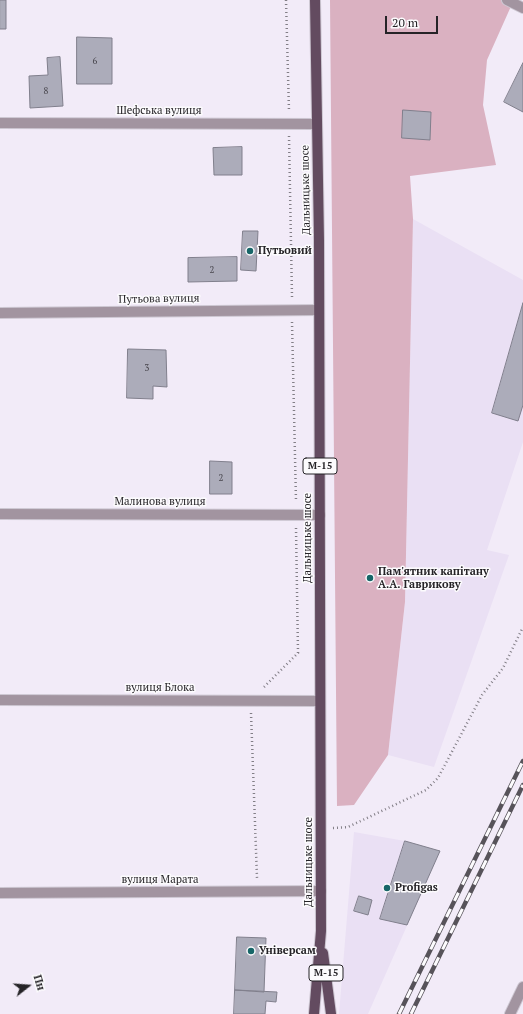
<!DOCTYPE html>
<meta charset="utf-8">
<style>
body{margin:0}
#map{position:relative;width:523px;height:1014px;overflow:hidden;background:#f2ebf8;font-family:"PT Serif",serif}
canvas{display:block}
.north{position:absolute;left:8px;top:966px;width:40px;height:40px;-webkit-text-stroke:3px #fcfbfd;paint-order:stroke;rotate:73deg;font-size:11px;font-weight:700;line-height:16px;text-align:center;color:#252327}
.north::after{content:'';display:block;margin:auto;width:14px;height:18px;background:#252327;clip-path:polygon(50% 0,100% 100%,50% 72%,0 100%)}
.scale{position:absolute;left:385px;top:16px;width:53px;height:18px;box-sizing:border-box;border:2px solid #252327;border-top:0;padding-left:5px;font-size:12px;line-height:14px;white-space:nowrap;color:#252327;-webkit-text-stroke:3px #fcfbfd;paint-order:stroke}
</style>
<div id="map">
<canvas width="523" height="1014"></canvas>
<div class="north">Пн</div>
<div class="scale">20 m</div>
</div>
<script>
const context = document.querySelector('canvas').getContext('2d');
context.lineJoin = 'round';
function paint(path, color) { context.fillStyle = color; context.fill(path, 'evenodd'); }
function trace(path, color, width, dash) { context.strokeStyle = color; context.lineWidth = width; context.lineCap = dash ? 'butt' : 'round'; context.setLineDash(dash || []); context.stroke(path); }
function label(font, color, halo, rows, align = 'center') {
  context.font = font + ' "PT Serif",serif'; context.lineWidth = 3; context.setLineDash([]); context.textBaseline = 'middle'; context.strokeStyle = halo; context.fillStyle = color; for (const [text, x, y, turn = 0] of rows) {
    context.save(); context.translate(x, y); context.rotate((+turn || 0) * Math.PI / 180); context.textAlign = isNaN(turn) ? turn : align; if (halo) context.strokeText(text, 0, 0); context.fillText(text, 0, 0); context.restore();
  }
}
paint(new Path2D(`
 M413 219 523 280V442L487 550 509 555 434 767 388 755 405 602Z
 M354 832 405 841 440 851 368 1014H339Z`), '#eae0f4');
paint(new Path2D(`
 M330 0H503L512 4 487 60 483 105 496 165 410 176 413 219 405 602 388 755 354 805 337 806Z`), '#dab1c1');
const building = new Path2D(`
 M0 0H6V29H0Z
 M77 37 112 38V84H77Z
 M60 57 63 106 30 108 29 76 48 75 47 58Z
 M523 63V112L504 102Z
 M403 110 431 112 430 140 402 138Z
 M242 147V175H214L213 148Z
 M243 231H258L256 271 241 270Z
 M237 257V281L188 282V258Z
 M523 303V405L518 421 492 413Z
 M128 349 166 350 167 387 153 386V399L127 398Z
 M210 461 232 462V494H210Z
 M405 841 440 851 407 925 380 919Z
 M359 896 372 900 368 915 354 911Z
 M237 937 266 938 264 992 235 990Z
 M235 990 277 992 276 1002 266 1001 265 1014H234Z`);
paint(building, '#acacba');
trace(building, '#807f8c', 1);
const lane = new Path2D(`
 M507 0 523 8
 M510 1014 523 987`);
const street = new Path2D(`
 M0 123 317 124
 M0 313 319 310
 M0 514 320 515
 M0 700 320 701
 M0 893 321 891`);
const primary = new Path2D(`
 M323 953 331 1014
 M314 1014 321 931 319 240 315 0`);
trace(lane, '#cdc7d2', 12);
trace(street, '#cdc7d2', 12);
trace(primary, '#cdc7d2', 12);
trace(new Path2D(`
 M286 0 289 111
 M289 136 292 297
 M292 322 296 501
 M264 687 298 653 296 528
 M251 713 257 878
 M333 828 348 827 426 790 438 778 482 695 503 668 523 627`), '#827e86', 2.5, [1, 3]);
trace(lane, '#a294a0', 10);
trace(street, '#a294a0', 10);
trace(primary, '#634b60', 10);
const rail = new Path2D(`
 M399 1014 523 761
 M411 1014 523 785`);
trace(rail, '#57535a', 4.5);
trace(rail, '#fcfbfd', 3, [9]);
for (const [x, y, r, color] of [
 [250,251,4,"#176668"],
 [370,578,4,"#176668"],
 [387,888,4,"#176668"],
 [251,951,4,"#176668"]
]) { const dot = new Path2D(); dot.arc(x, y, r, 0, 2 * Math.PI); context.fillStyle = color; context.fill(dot); trace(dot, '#fcfbfd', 1.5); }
label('9px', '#47454c', null, [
 ["6",95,61],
 ["8",46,91],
 ["2",212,270],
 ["3",147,368],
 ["2",221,478]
]);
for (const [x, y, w] of [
 [320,466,34],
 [326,973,34]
]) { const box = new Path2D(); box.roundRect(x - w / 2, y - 8, w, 16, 3); context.fillStyle = '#fcfbfd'; context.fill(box); trace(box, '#252327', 1); }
label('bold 10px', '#252327', null, [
 ["М-15",320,466],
 ["М-15",326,973]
]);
label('11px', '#252327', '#fcfbfd', [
 ["Шефська вулиця",159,111],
 ["Дальницьке шосе",306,190,-91],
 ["Путьова вулиця",159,299,-1],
 ["Малинова вулиця",160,502],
 ["Дальницьке шосе",308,538,-90],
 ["вулиця Блока",160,688],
 ["Дальницьке шосе",309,862,-90],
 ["вулиця Марата",160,880]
]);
label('bold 11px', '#252327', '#fcfbfd', [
 ["Путьовий",258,251],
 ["Пам'ятник капітану",378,572],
 ["А.А. Гаврикову",378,585],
 ["Profigas",395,888],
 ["Універсам",259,951]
], 'left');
</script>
